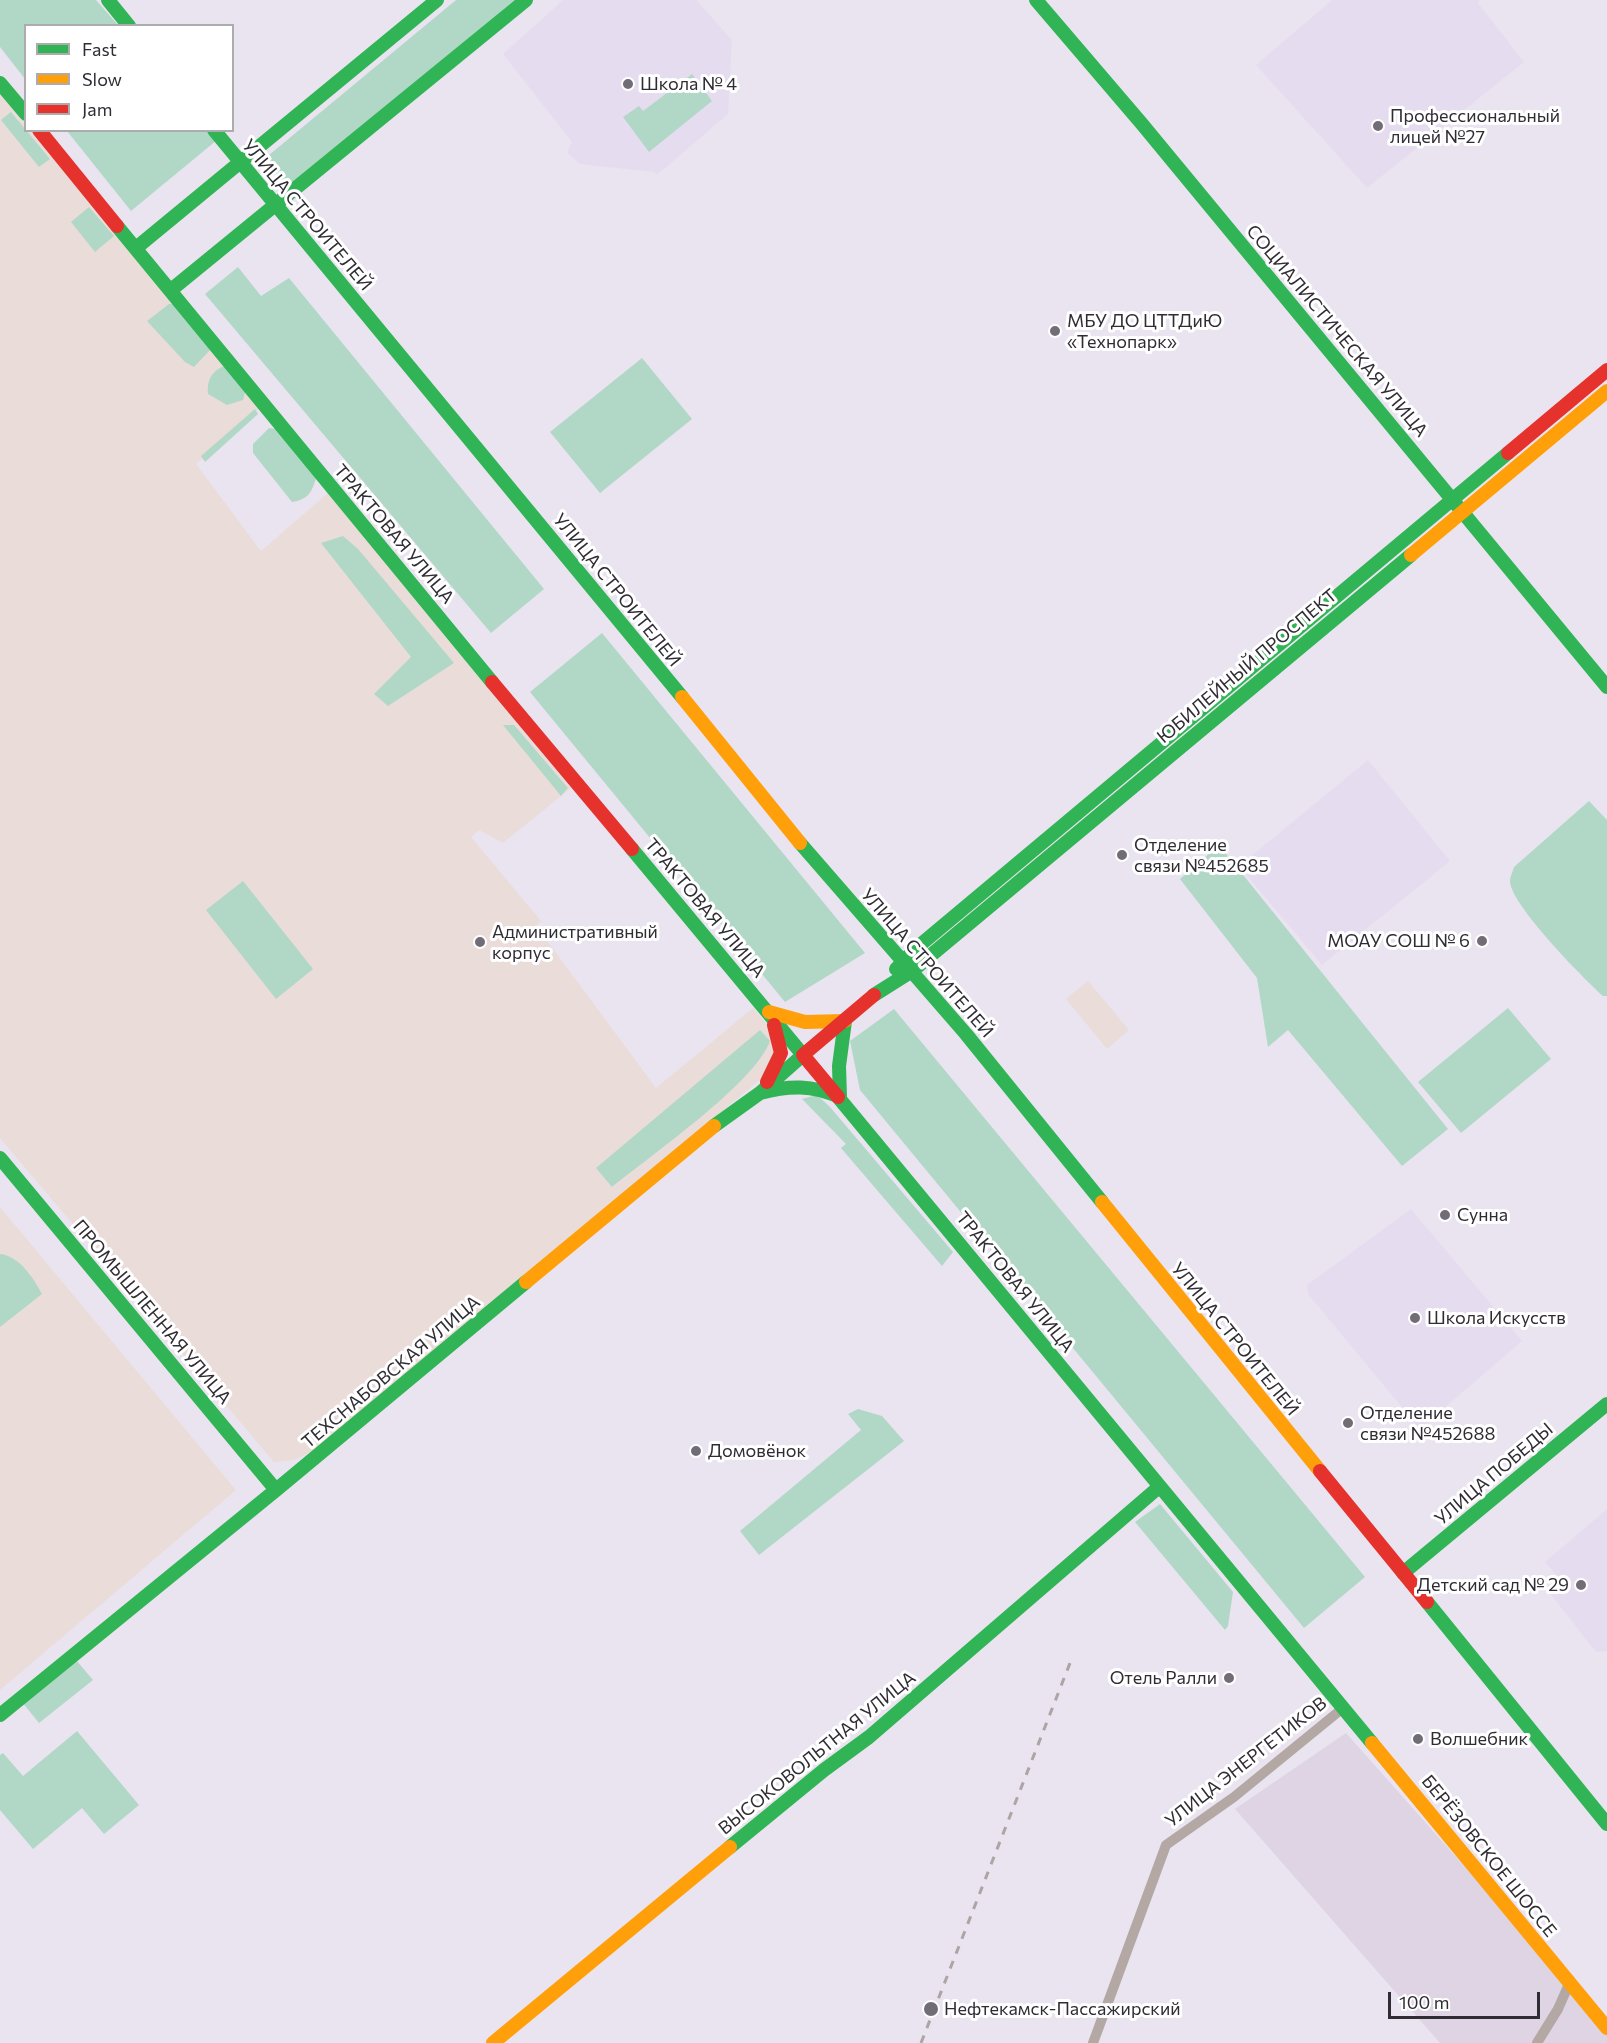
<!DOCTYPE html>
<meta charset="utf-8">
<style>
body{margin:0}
#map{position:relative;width:1607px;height:2043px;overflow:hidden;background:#e9e4ef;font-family:Commissioner,sans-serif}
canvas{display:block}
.legend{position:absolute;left:24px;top:24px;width:210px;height:108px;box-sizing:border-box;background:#fff;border:2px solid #acabae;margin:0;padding:8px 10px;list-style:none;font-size:18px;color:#302c34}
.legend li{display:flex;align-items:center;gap:12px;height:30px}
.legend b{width:30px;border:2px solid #acabae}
.scale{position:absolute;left:1388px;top:1992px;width:152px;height:27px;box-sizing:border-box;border:3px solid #302c34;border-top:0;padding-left:8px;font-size:18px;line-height:21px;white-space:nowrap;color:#302c34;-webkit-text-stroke:4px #fff;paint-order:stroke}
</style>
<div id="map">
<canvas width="1607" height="2043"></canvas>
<ul class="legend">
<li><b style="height:8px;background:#30b455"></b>Fast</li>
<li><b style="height:8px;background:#ff9f0a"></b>Slow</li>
<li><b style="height:8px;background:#e5322d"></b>Jam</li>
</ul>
<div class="scale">100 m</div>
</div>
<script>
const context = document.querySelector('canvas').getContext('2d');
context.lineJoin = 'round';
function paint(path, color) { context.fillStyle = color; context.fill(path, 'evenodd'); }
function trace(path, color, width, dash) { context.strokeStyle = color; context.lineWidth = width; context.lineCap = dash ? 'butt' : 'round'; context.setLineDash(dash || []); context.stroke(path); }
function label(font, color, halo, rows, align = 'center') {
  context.font = font + ' Commissioner,sans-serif'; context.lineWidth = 6; context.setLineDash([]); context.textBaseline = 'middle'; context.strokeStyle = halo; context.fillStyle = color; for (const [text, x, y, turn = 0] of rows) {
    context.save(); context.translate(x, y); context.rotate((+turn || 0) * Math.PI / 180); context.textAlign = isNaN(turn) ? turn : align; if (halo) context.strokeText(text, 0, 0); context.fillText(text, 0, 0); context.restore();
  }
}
paint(new Path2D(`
 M1346 1733 1607 2027V2043H1440L1235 1809Z`), '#dfd4e4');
paint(new Path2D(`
 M0 92 25 124 26 130 31 131 260 408 196 464 261 551 329 492 571 788 503 843 479 830 471 837 541 921 536 926 656 1088 753 1008 772 1030 777 1046 762 1078 321 1447 294 1460 274 1462 0 1138Z
 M1088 981 1129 1030 1107 1049 1066 999Z
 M0 1207 236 1490 0 1690Z`), '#eadcd9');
paint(new Path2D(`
 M563 0H696L732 40 728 114 657 175 654 172 580 164 567 152 572 142 503 54Z
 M1332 0H1480L1478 3 1524 62 1367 188 1256 65Z
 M1368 760 1450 861 1322 965 1239 866Z
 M1411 1209 1522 1341 1420 1429 1308 1294 1307 1285Z
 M1607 1509V1651L1596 1652 1549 1592 1560 1579 1545 1562Z`), '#e6dcf0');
paint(new Path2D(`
 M0 0H96L118 25 26 26 25 79 0 47Z
 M456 0H515L287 187 263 160Z
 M692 74 712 101 649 152 623 117 639 106 643 111Z
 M11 112 50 159 39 167 1 120Z
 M67 131H208L217 140 131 211Z
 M89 207 114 236 95 252 71 222Z
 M238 267 261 296 289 278 544 589 491 633 205 294Z
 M169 304H176L212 348 194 367 185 362 147 321Z
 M642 358 692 419 600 493 550 432Z
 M227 365 246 389 243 400 227 405 208 394C207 379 212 370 227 365Z
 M255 409 258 414 205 462 201 456Z
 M269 428 276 429 316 478C312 493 307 500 292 502L253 453V444Z
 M343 536 358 549 454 663 388 706 374 694 411 657 321 543Z
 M602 633 865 953 785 1002 530 692Z
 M503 725H514L568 788 561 796Z
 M1589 801 1607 820V996H1603C1584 979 1510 904 1510 881 1510 877 1513 871 1514 867Z
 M1219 845 1448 1129 1402 1166 1288 1030 1268 1047 1257 978 1180 879Z
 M243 881 313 969 276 999 206 910Z
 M1508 1008 1551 1059 1461 1133 1418 1082Z
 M894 1009 1365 1577 1304 1628 860 1090 850 1041Z
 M760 1030 770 1041C755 1083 650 1156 612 1187L596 1168Z
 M817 1095 830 1107 953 1252 942 1266 841 1148 846 1144 802 1099Z
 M0 1254C19 1256 33 1277 42 1294L0 1327Z
 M858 1409 882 1416 904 1441 759 1555 740 1531 861 1430 848 1414Z
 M1160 1504 1233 1592 1228 1626 1225 1630 1135 1522Z
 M76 1660 93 1680 39 1723 22 1702Z
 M77 1731 139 1805 104 1834 82 1808 33 1849 0 1810V1755L3 1753 23 1776Z`), '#b1d8c7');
trace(new Path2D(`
 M1093 2043 1166 1845 1234 1797 1343 1708
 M1537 2043 1558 2009 1569 1984`), '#b4a8a4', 10);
trace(new Path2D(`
 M108 0 129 26
 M1036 0 1142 124 1607 687
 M0 83 26 114
 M214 130 682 697
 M117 226 492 682
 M136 248 437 0
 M171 290 526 0
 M800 843 966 1034 1102 1202
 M632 849 803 1055 760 1093 714 1126
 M896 969 914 950 1508 453
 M874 995 912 971 1411 555
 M760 1093C790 1085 812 1085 840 1097L839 1066 845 1021
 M838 1097 1372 1743
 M0 1158 276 1490 526 1282
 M1403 1573 1607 1404
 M1427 1602 1607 1824
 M0 1715 276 1490
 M730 1847 824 1770 869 1737 1159 1487`), '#30b455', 14);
trace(new Path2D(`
 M1411 555 1607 391
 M682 697 800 843
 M769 1012 805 1022 845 1021
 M1102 1202 1320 1471
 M526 1282 714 1126
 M1372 1743 1607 2028
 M493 2043 730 1847`), '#ff9f0a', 14);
trace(new Path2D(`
 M39 130 117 226
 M1508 453 1607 370
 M492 682 632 849
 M767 1082 781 1053 774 1025
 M838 1097 803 1055 874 995
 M1320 1471 1427 1602`), '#e5322d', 14);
trace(new Path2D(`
 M921 2043 1072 1658`), '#aea4a5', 3, [8, 8]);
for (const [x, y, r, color] of [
 [628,84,6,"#716c75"],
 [1378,126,6,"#716c75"],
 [1055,331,6,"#716c75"],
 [1122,855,6,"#716c75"],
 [1482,941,6,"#716c75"],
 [480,942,6,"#716c75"],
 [1445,1215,6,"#716c75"],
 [1415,1318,6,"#716c75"],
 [1348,1423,6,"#716c75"],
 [696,1451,6,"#716c75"],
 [1581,1585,6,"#716c75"],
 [1229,1678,6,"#716c75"],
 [1418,1739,6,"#716c75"],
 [931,2009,8,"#716c75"]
]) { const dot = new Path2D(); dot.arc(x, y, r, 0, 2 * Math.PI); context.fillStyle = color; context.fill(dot); trace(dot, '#fff', 2); }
label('18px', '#302c34', '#fff', [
 ["Школа № 4",640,84],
 ["Профессиональный",1390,116],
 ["лицей №27",1390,137],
 ["МБУ ДО ЦТТДиЮ",1067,321],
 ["«Технопарк»",1067,342],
 ["Отделение",1134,845],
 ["связи №452685",1134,866],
 ["Административный",492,932],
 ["корпус",492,953],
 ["МОАУ СОШ № 6",1470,941,"right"],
 ["Сунна",1457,1215],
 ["Школа Искусств",1427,1318],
 ["Отделение",1360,1413],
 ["связи №452688",1360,1434],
 ["Домовёнок",708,1451],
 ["Детский сад № 29",1569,1585,"right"],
 ["Отель Ралли",1217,1678,"right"],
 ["Волшебник",1430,1739],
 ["Нефтекамск-Пассажирский",944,2009]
], 'left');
label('18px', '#302c34', '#fff', [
 ["УЛИЦА СТРОИТЕЛЕЙ",307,215,50],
 ["СОЦИАЛИСТИЧЕСКАЯ УЛИЦА",1337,331,50],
 ["ТРАКТОВАЯ УЛИЦА",394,534,50],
 ["УЛИЦА СТРОИТЕЛЕЙ",617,590,51],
 ["ЮБИЛЕЙНЫЙ ПРОСПЕКТ",1247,666,-40],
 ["ТРАКТОВАЯ УЛИЦА",705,908,50],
 ["УЛИЦА СТРОИТЕЛЕЙ",927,963,49],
 ["ТРАКТОВАЯ УЛИЦА",1015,1282,51],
 ["ПРОМЫШЛЕННАЯ УЛИЦА",152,1312,50],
 ["УЛИЦА СТРОИТЕЛЕЙ",1235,1339,51],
 ["ТЕХСНАБОВСКАЯ УЛИЦА",391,1372,-40],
 ["УЛИЦА ПОБЕДЫ",1494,1474,-40],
 ["ВЫСОКОВОЛЬТНАЯ УЛИЦА",817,1753,-39],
 ["УЛИЦА ЭНЕРГЕТИКОВ",1246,1762,-38],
 ["БЕРЁЗОВСКОЕ ШОССЕ",1489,1856,51]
]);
</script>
